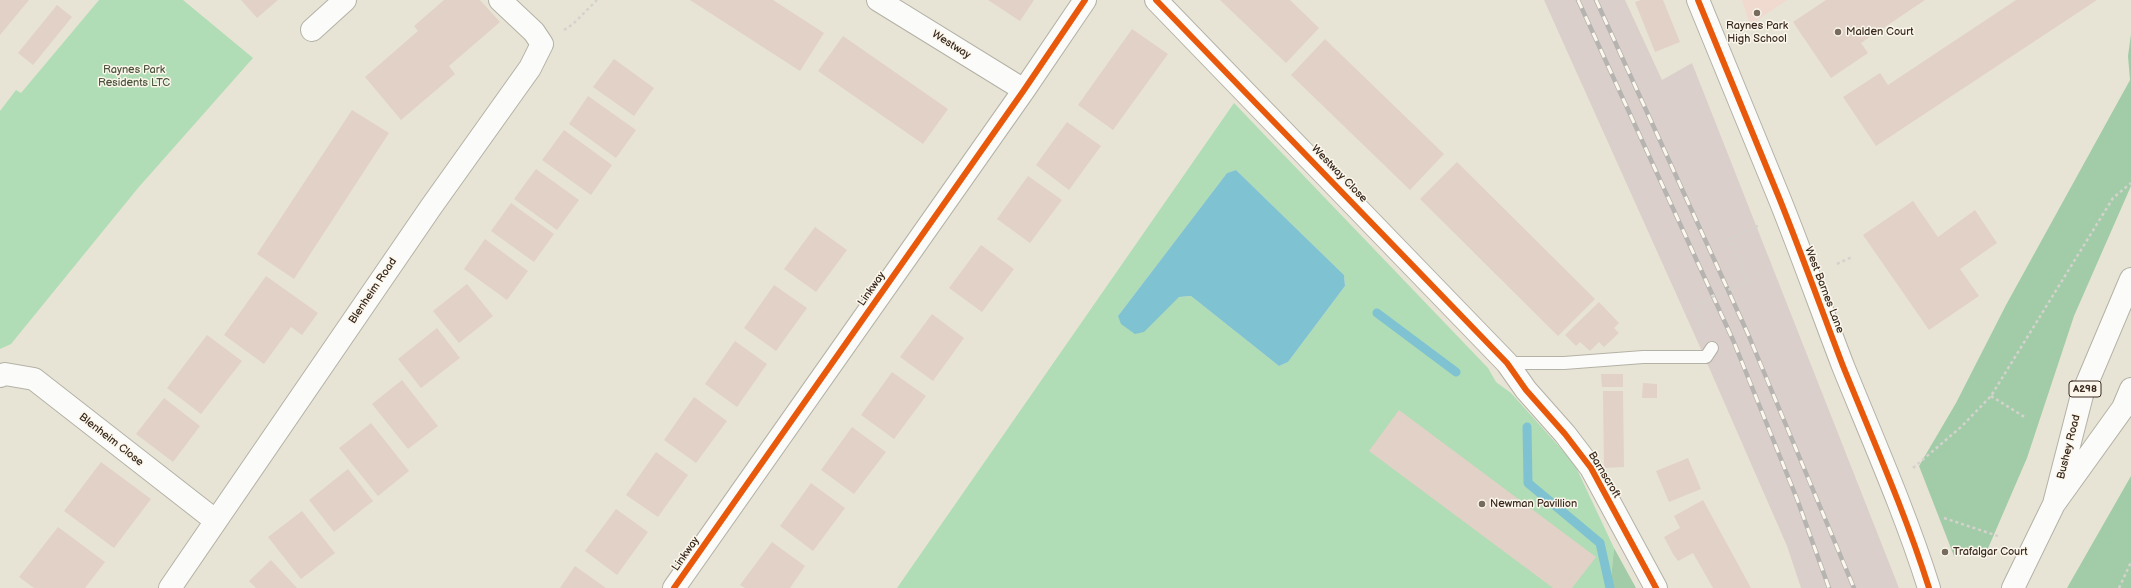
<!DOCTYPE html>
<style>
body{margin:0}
canvas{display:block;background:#e7e4d5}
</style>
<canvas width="2131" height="588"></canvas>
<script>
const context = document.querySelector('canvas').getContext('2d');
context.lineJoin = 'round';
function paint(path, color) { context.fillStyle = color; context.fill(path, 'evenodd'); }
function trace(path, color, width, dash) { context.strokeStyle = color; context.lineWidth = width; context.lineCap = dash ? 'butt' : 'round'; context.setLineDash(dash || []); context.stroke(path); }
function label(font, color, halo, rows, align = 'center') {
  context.font = font + ' "Balsamiq Sans",sans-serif'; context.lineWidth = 3; context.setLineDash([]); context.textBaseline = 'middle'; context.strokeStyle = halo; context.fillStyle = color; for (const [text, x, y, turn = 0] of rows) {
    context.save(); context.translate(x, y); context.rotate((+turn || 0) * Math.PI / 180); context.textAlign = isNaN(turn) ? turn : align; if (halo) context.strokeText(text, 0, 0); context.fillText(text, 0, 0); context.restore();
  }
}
paint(new Path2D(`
 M1742 0H1787L1750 25Z`), '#f0d9cf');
paint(new Path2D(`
 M1544 0H1625L1662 80 1692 63 1899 588H1801L1787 546 1700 347Z`), '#dbcfcb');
paint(new Path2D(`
 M99 0H183L253 58 138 188 11 344 0 349V111L16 90 21 93Z
 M1234 103 1488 368 1496 382 1511 393 1574 463 1614 548 1610 588H897ZM1236 170 1344 275 1345 286 1288 362 1279 366 1191 296 1180 297 1118 316 1227 173Z`), '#b0ddb5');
paint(new Path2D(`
 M2131 34V186L2074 316 2027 458 1986 553 1954 556 1919 466 1956 403 2006 305 2130 80 2128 56Z
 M2131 476V588H2067Z
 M1614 548 1636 588H1610Z`), '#a2cca8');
paint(new Path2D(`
 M1236 170 1344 275 1345 286 1288 362 1279 366 1191 296 1179 297 1144 332 1135 334 1121 324 1118 316 1227 173Z`), '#7fc2d2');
trace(new Path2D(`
 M1377 313 1456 372
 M1527 427 1528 483 1600 543 1610 588`), '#7fc2d2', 9);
paint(new Path2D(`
 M0 0H29L0 35Z
 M241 0H278L257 18Z
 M444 0H480L500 22 449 66 455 74 401 120 365 77 418 31 414 26Z
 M690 0H773L824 33 800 71Z
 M988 0H1034L1020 21Z
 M1220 0H1290L1319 28 1286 63Z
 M1641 0H1663L1680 42 1655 52 1635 2Z
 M1826 0H1925L1861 43 1868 53 1831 78 1793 22Z
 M2016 0H2097L1876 146 1843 97 1880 73 1888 85Z
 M57 5 72 17 33 65 18 53Z
 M1132 29 1168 54 1113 130 1078 105Z
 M843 36 948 109 923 144 818 71Z
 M1325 39 1444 154 1410 190 1291 75Z
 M614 59 654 88 634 116 593 87Z
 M588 96 636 130 616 158 569 124Z
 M352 110 389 133 294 279 257 254Z
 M1067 122 1101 146 1069 190 1036 165Z
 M564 130 612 165 591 195 542 160Z
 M1457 162 1595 299 1558 336 1420 199Z
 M536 169 579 200 557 230 514 199Z
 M1028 176 1062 200 1030 243 997 219Z
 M1913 201 1938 237 1975 210 1997 243 1960 269 1979 296 1929 330 1863 235Z
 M511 203 554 234 534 262 491 231Z
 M815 227 847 250 816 292 784 269Z
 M485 239 528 271 507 300 464 269Z
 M981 245 1014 269 982 312 949 288Z
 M266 276 318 313 302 335 291 327 264 364 224 335Z
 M467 284 493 316 459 343 433 311Z
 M774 285 807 308 776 351 744 328Z
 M1599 302 1619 323 1614 328 1619 333 1604 347 1599 342 1590 351 1580 342 1576 346 1565 335Z
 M932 314 964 338 933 381 900 357Z
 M437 328 460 358 421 388 398 359Z
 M207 335 242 361 201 414 167 388Z
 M735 341 767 364 737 407 705 384Z
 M892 372 926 396 894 439 861 415Z
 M1601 374H1623V387H1602Z
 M402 380 438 426 408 449 372 404Z
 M1643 383 1657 384V398H1642Z
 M1603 391H1623L1624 467 1604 468Z
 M694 397 727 421 696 463 664 440Z
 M164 398 200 426 173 462 136 434Z
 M1399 410 1596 557 1572 588H1553L1369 451Z
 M371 423 409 471 378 496 339 448Z
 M852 427 886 452 854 494 821 470Z
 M656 452 688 475 658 517 626 495Z
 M1688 458 1701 489 1669 502 1656 471Z
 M101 462 151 499 114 548 64 511Z
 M348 469 373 501 334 532 309 500Z
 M811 483 845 508 813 551 780 526Z
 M1703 500 1751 588H1713L1693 553 1678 561 1673 554 1664 537 1680 528 1674 516Z
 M616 509 648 532 617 575 585 551Z
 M302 511 335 553 301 579 268 537Z
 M58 527 105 562 85 588H34L19 577Z
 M772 542 805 566 790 588H745L740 585Z
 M271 560 297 588H256L249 581Z
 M575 566 606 588H560Z`), '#e2d1c7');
const lane = new Path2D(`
 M1507 363H1564L1643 357H1706L1712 348`);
const street = new Path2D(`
 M878 0 1024 90
 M1156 0 1507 363 1526 390 1565 434 1591 468 1656 588
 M312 30 345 0
 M0 376 5 374 34 379 216 521
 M170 588 431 207 530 68 542 44 534 32 500 0
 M674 588 1024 90 1085 0`);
const secondary = new Path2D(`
 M1698 0C1725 67 1753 133 1780 200 1802 255 1822 311 1843 366 1873 440 1905 512 1929 588`);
const primary = new Path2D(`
 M2054 504 2082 395 2131 279
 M2013 588 2054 504 2123 408 2131 389`);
trace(lane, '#b4b1a6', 14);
trace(street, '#b4b1a6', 24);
trace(secondary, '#b4b1a6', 24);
trace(primary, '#b4b1a6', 24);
trace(new Path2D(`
 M564 30 573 24 597 0
 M1837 264 1852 257
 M1739 285 1747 282 1729 239 1760 225
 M1701 302 1694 306 1704 329
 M1991 396 2026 418
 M1913 468 1961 427 1991 396 2113 198 2131 183
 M1944 518 1998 536
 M2119 588 2131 562`), '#d4d2cd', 2.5, [3, 3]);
trace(lane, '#fbfbf9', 12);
trace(street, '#fbfbf9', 22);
trace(secondary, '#fbfbf9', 22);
trace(primary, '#fbfbf9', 22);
const rail = new Path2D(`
 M1578 0 1733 340 1797 499 1829 588
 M1596 0 1748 334 1854 588`);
trace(rail, '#b6b4b0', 4.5);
trace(rail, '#fbf7ec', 3, [9]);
trace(new Path2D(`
 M1701 302 1739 285`), '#d4d2cd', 2.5, [3, 3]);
trace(new Path2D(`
 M1156 0 1507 363 1526 390 1565 434 1591 468 1656 588
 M1698 0C1725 67 1753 133 1780 200 1802 255 1822 311 1843 366 1873 440 1905 512 1929 588
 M674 588 1024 90 1085 0`), '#e8590c', 6);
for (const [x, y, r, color] of [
 [1757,13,4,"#776b5e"],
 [1838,32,4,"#776b5e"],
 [1482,504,4,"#776b5e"],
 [1945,552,4,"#776b5e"]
]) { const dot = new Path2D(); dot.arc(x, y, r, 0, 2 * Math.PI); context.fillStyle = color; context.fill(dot); trace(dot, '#fbf7ec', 1.5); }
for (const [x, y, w] of [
 [2085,389,32]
]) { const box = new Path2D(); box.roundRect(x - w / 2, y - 8, w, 16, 3); context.fillStyle = '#fbf7ec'; context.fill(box); trace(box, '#3b2a1e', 1); }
label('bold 10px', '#3b2a1e', null, [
 ["A298",2085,389]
]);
label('11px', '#3b2a1e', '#fbf7ec', [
 ["Raynes Park",1757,26,"center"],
 ["High School",1757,39,"center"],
 ["Malden Court",1846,32],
 ["Newman Pavillion",1490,504],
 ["Trafalgar Court",1953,552]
], 'left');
label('11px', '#3b2a1e', '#fbf7ec', [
 ["Westway",951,45,32],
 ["Westway Close",1339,174,46],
 ["Linkway",872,289,-55],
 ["West Barnes Lane",1824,290,69],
 ["Blenheim Road",373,291,-56],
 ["Blenheim Close",111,440,38],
 ["Bushey Road",2069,447,-76],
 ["Barnscroft",1604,475,59],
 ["Linkway",686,554,-55]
]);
label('11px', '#4d563d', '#fbf7ec', [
 ["Raynes Park",134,70],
 ["Residents LTC",134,83]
]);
</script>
